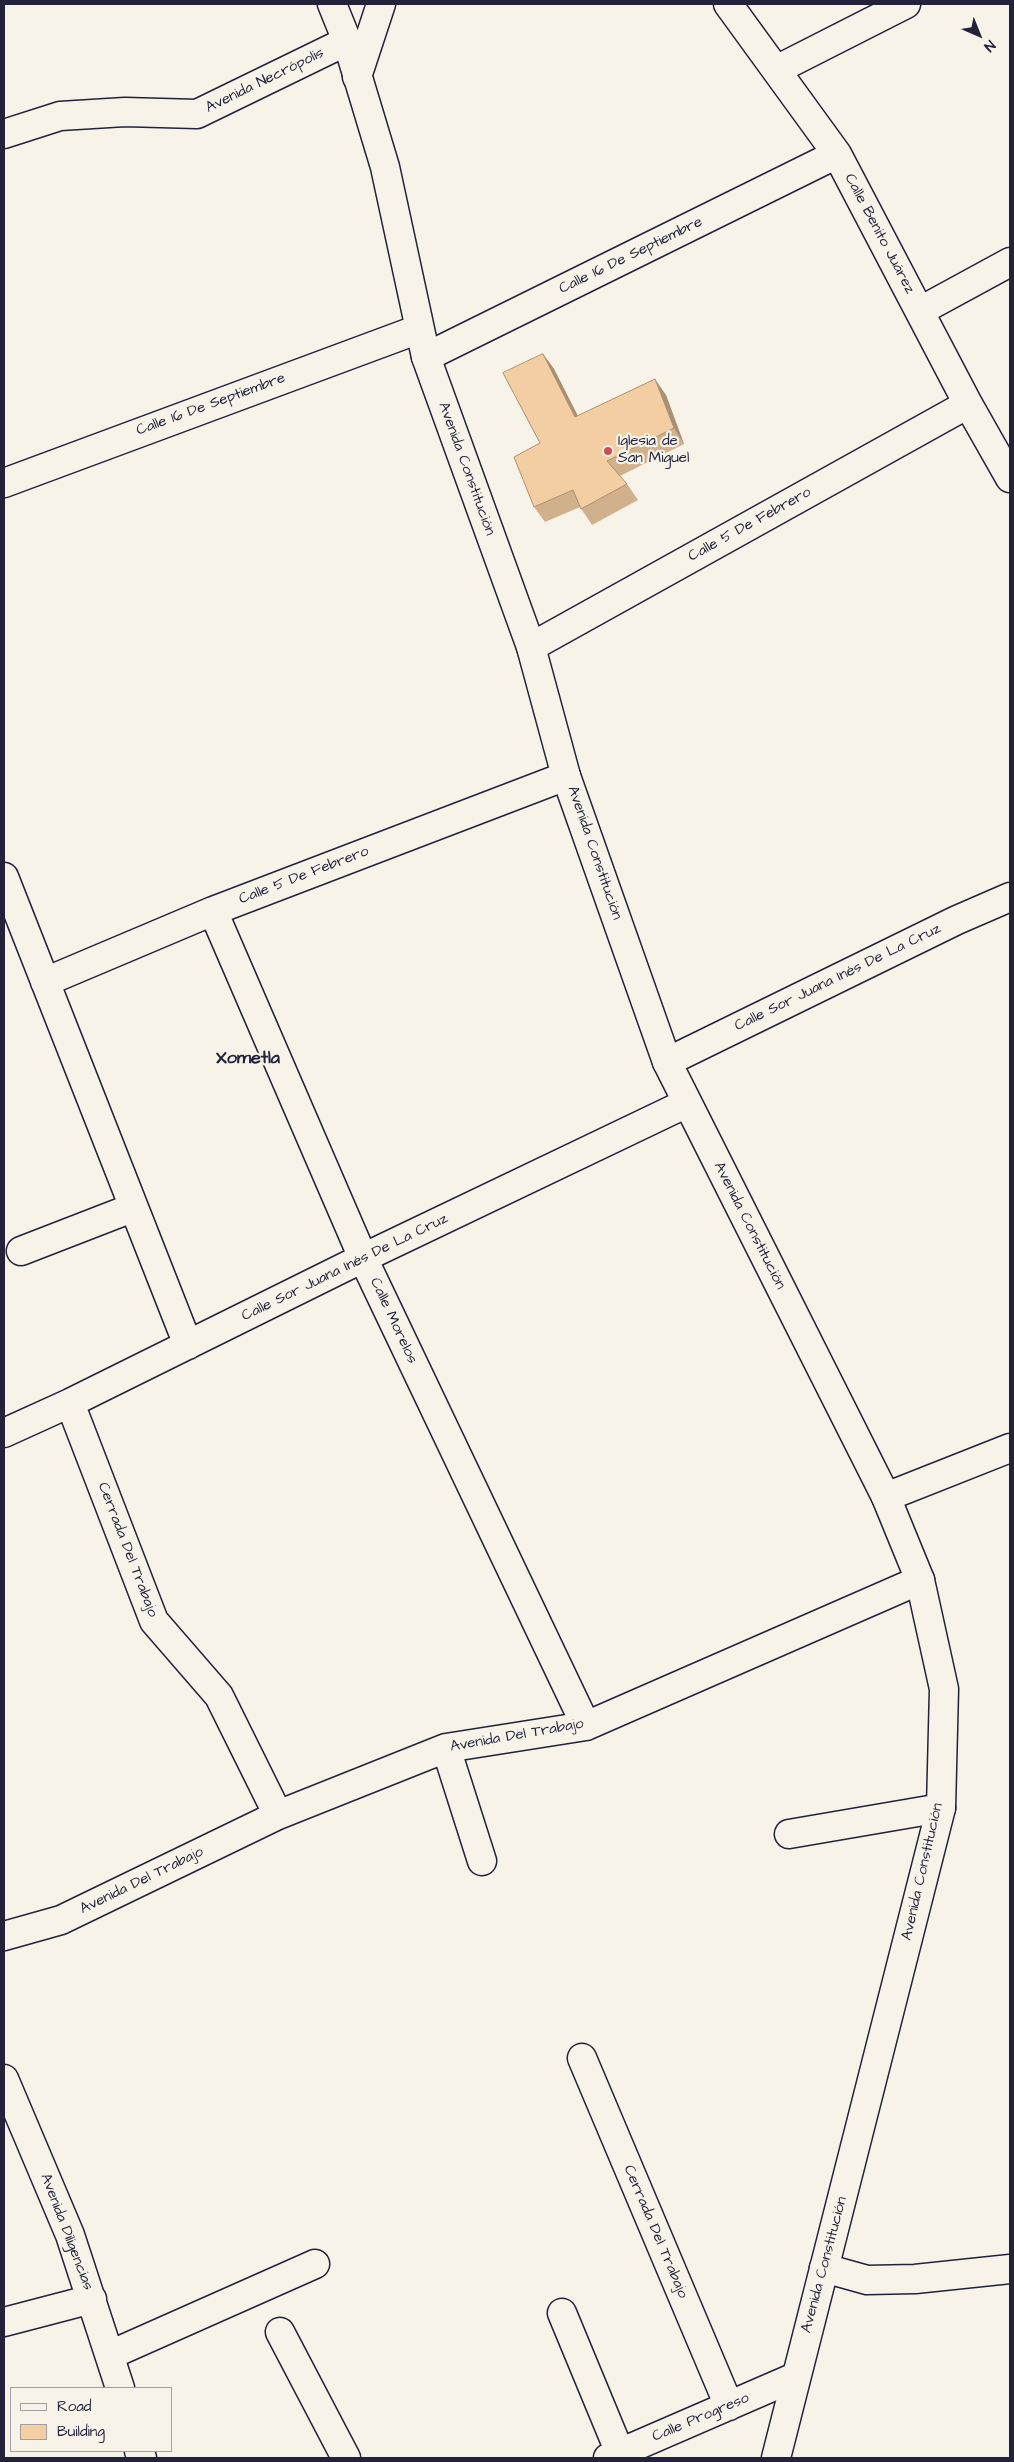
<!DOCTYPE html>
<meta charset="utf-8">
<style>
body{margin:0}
#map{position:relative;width:1014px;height:2462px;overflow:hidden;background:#f7f3e8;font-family:"Architects Daughter",sans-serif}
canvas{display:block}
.frame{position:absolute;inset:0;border:5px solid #22223b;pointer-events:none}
.legend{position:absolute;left:10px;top:2387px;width:162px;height:65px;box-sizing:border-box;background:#f7f3e8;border:1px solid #a29fa3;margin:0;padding:6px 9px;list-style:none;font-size:15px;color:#22223b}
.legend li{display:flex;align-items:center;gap:10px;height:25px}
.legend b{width:25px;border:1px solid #a29fa3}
.north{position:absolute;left:954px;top:10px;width:50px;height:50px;-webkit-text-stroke:4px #f7f3e8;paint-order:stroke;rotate:136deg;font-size:14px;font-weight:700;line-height:20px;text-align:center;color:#22223b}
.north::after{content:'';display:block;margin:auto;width:18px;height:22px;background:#22223b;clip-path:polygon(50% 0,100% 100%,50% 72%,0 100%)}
</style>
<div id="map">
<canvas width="1014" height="2462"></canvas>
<div class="frame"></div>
<ul class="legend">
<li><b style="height:6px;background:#f7f3e8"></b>Road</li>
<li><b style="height:14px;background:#f3cea3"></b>Building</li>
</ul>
<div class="north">N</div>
</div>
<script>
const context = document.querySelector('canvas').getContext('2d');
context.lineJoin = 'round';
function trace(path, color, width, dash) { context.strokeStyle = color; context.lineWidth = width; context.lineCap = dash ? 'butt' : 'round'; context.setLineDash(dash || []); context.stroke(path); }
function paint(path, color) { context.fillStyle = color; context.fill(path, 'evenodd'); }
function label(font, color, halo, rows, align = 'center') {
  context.font = font + ' "Architects Daughter",sans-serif'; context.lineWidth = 4.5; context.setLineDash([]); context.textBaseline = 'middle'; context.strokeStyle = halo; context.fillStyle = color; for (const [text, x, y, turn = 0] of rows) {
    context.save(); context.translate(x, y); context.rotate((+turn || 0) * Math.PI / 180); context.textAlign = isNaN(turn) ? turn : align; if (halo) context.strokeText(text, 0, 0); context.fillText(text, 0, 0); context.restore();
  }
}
const minor = new Path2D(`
 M728 4 837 154 968 404 1010 478
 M776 70 906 4
 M357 77 381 4
 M4 134 60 116 125 112 197 114 347 41
 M920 311 1010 262
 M426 357 837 154
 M4 483 419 329
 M531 647 968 404
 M4 877 188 1345
 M213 911 363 1258 586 1726
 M45 982 213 911 566 776
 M667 1062 957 920 1010 897
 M21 1251 132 1208
 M70 1403 154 1621 219 1696 278 1815
 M4 1433 70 1403 363 1258 687 1103
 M886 1497 1010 1448
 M446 1748 482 1861
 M789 1834 941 1808
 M4 1936 61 1920 278 1815 446 1748 586 1726 920 1580
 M582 2058 729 2406
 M4 2079 70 2235 120 2388
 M824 2268 867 2280 915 2279 1010 2269
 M562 2313 620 2453
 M4 2322 92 2299
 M280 2332 346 2458
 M110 2355 315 2264
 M139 2451 142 2458
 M608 2458 795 2377`);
const tertiary = new Path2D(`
 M332 4 347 41 385 167 426 357 531 647 566 776 667 1062 886 1497 920 1580 944 1689 941 1808 776 2458`);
trace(minor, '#22223b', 31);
trace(tertiary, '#22223b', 31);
trace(minor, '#f7f3e8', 28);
trace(tertiary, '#f7f3e8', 28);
paint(new Path2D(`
 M543 354 554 369 578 416 666 395 684 444 620 476 627 484 638 500 592 525 580 507 545 522 534 507 540 443Z`), '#d1b18c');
paint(new Path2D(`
 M543 354 554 369 586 432 575 417Z
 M655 379 666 395 684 444 674 428Z`), '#aa9072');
const building = new Path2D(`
 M543 354 575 417 655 379 674 428 607 461 627 484 581 509 573 490 534 507 514 457 540 443 503 373Z`);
paint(building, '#f3cea3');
trace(building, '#aa9072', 1);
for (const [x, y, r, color] of [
 [608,451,5,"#d1495b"]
]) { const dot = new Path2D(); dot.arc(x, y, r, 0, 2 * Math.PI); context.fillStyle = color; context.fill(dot); trace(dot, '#f7f3e8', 2); }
label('15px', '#22223b', '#f7f3e8', [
 ["Avenida Necrópolis",265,81,-26],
 ["Calle Benito Juárez",879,234,62],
 ["Calle 16 De Septiembre",631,256,-26],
 ["Calle 16 De Septiembre",211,405,-20],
 ["Avenida Constitución",466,469,70],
 ["Calle 5 De Febrero",750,525,-29],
 ["Avenida Constitución",594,853,71],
 ["Calle 5 De Febrero",304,876,-21],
 ["Calle Sor Juana Inés De La Cruz",838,978,-26],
 ["Avenida Constitución",749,1226,63],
 ["Calle Sor Juana Inés De La Cruz",345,1268,-26],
 ["Calle Morelos",393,1321,65],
 ["Cerrada Del Trabajo",127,1550,69],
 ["Avenida Del Trabajo",517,1736,-10],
 ["Avenida Constitución",923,1872,-77],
 ["Avenida Del Trabajo",142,1881,-26],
 ["Avenida Diligencias",66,2232,69],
 ["Cerrada Del Trabajo",655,2232,67],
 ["Avenida Constitución",825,2265,-75],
 ["Calle Progreso",701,2418,-23]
]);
label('15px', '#22223b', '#f7f3e8', [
 ["Iglesia de",618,442],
 ["San Miguel",618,459]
], 'left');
label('bold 18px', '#22223b', '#f7f3e8', [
 ["Xometla",248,1059]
]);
</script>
